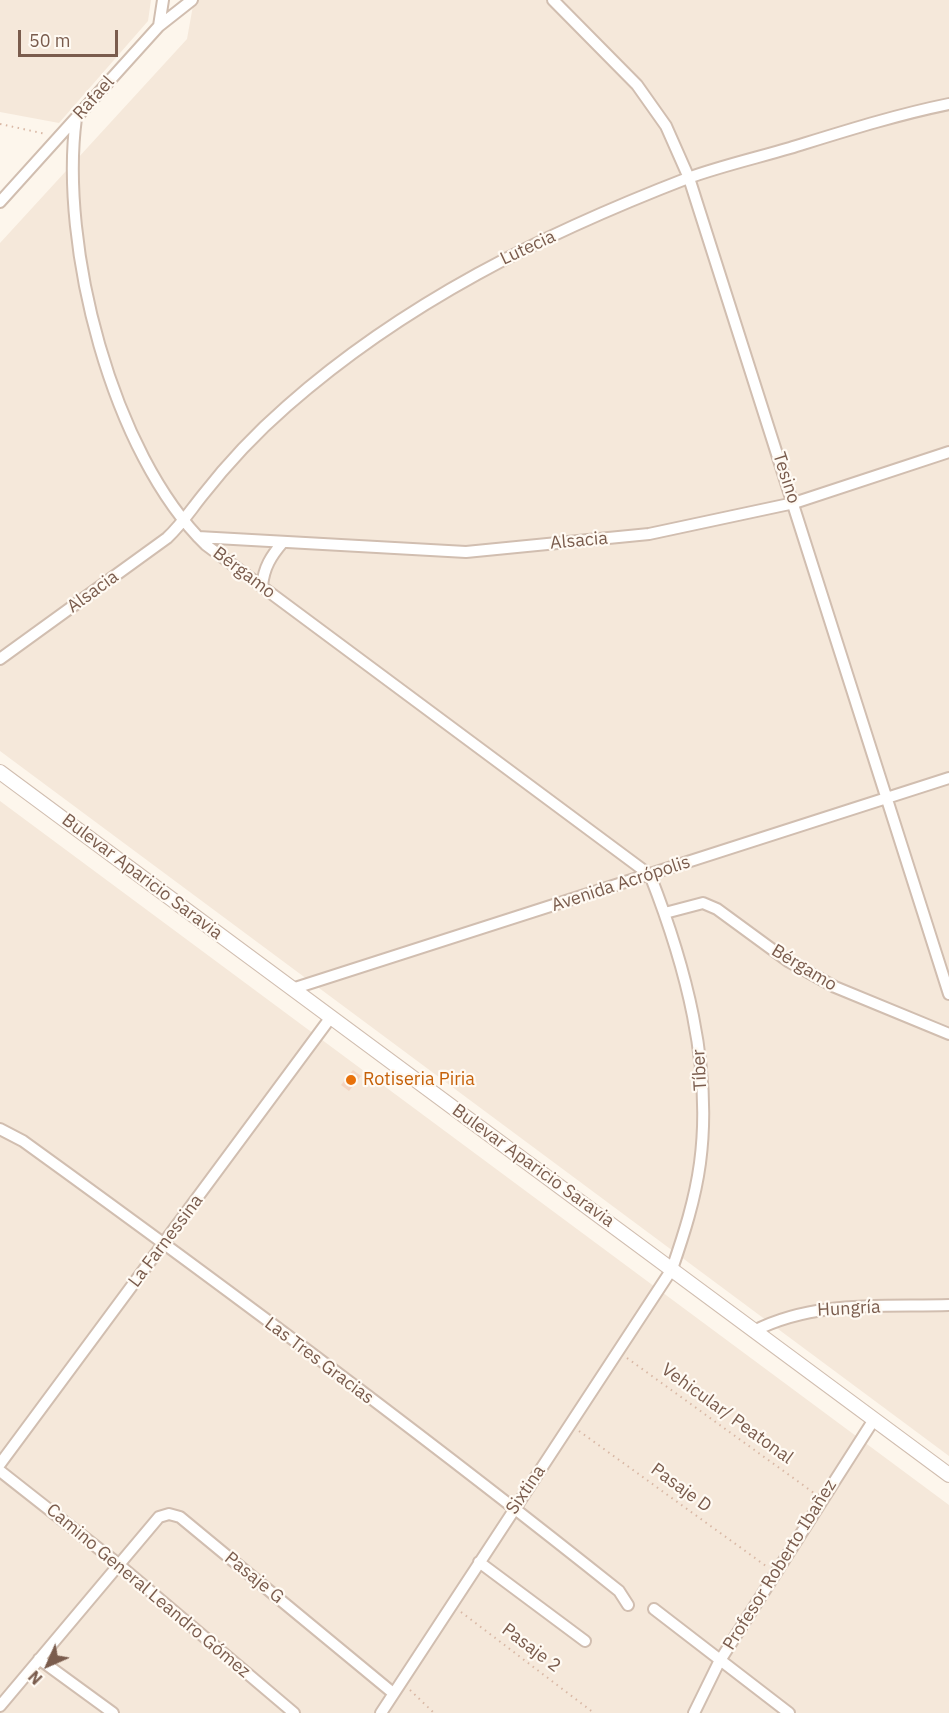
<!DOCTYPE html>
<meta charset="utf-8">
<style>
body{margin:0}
#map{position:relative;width:949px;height:1713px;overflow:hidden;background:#fdf6ec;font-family:"IBM Plex Sans",sans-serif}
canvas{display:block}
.north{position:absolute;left:18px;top:1635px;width:60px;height:60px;-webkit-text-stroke:4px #fffaf3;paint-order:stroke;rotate:225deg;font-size:16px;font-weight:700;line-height:24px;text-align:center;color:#7a5c4d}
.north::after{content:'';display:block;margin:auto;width:21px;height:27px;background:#7a5c4d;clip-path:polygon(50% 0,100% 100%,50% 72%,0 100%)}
.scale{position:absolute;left:18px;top:30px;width:100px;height:27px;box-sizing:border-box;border:3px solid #7a5c4d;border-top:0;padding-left:8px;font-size:18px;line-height:21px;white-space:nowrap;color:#7a5c4d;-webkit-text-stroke:4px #fffaf3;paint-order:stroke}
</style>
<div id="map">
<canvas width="949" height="1713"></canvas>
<div class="north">N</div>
<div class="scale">50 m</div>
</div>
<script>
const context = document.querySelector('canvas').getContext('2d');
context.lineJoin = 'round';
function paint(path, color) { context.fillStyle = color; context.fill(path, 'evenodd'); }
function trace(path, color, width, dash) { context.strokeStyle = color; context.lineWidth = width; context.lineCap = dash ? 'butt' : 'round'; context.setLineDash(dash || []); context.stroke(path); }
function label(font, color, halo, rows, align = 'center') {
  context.font = font + ' "IBM Plex Sans",sans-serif'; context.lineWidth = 4.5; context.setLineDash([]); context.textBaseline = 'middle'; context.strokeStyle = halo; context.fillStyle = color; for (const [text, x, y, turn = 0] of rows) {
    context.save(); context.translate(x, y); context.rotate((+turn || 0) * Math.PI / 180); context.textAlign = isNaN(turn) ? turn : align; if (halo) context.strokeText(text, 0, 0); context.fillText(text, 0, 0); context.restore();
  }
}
paint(new Path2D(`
 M0 0H151L148 21 59 123 0 112Z
 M194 0H949V1456L0 751V243L187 39Z
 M0 801 949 1505V1713H0Z`), '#f5e8da');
paint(new Path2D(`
 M353 1070 361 1076 349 1091 341 1085Z`), '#f3d5c3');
const minor = new Path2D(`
 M553 0 637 85 666 126 689 178 949 994
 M159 26 163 0
 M76 118C59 245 112 454 206 545L650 875C685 964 713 1066 700 1163 695 1200 684 1234 672 1269L381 1713
 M0 202 159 26 192 0
 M198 537 466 552 649 534 794 503 949 452
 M262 586C264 567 271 556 283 542
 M0 659 167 538C181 525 190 511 202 496 227 464 256 433 287 406 405 302 543 234 688 178 721 166 756 158 790 148 842 132 895 115 949 104
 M665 913 703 903 717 909 788 961 835 987 949 1034
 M292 989 949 778
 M0 1129 23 1141C225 1287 425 1436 619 1591L628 1605
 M754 1331C814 1300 883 1307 949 1305
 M0 1464 331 1017
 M0 1471 117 1563 294 1713
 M479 1562 585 1641
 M654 1609 789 1713
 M39 1659 113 1713
 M0 1706 159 1517 169 1514 180 1517 393 1693
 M694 1713 719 1662 873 1421`);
const tertiary = new Path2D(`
 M0 772 949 1475`);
trace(minor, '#d1beb0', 14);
trace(tertiary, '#d1beb0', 16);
trace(new Path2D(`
 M0 124 46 134
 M627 1358 814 1493
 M579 1431 766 1566
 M461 1612 594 1713
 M410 1690 434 1713`), '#d9b8a5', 2, [1.5, 4.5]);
trace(minor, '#fff', 10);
trace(tertiary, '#fff', 14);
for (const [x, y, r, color] of [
 [351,1080,6,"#e8710a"]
]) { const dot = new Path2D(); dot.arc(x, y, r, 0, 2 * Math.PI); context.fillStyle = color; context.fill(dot); trace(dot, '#fffaf3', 2); }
label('18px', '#7a5c4d', '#fffaf3', [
 ["Rafael",94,98,-48],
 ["Lutecia",528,248,-25],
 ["Tesino",786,478,72],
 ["Alsacia",579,541,-5],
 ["Bérgamo",244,573,37],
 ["Alsacia",93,592,-36],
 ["Bulevar Aparicio Saravia",142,877,37],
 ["Avenida Acrópolis",621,884,-18],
 ["Bérgamo",804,968,31],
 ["Tíber",700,1070,-93],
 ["Bulevar Aparicio Saravia",533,1166,36],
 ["La Farnessina",166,1241,-53],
 ["Hungría",849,1309,-3],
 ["Las Tres Gracias",319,1361,37],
 ["Vehicular/ Peatonal",727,1414,36],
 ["Pasaje D",681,1488,36],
 ["Sixtina",526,1490,-56],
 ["Profesor Roberto Ibañez",780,1565,-58],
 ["Pasaje G",254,1578,39],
 ["Camino General Leandro Gómez",148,1591,40],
 ["Pasaje 2",531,1648,37]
]);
label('18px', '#c56008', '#fffaf3', [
 ["Rotiseria Piria",363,1080]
], 'left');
</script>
